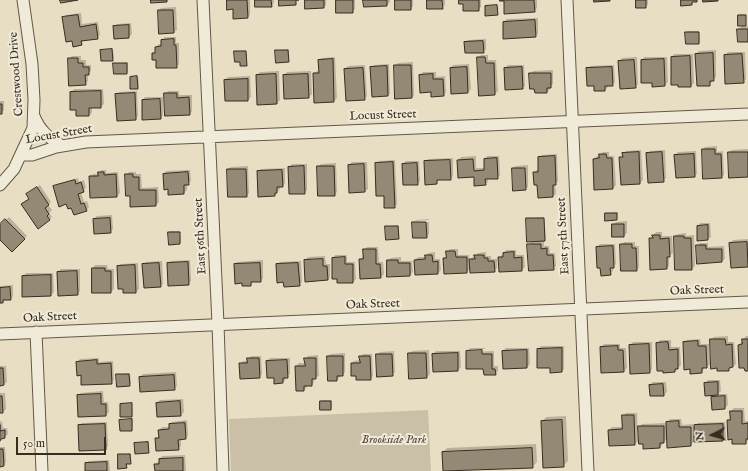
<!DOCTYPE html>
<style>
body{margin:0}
#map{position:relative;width:748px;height:471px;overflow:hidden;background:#e8dec3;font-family:"IM FELL English",serif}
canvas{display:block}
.north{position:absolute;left:692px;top:415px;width:40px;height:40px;-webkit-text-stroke:3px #f0ead8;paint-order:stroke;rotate:265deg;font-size:11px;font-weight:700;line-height:16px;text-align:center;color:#372c20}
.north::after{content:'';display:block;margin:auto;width:14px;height:18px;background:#372c20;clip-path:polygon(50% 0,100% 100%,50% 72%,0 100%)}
.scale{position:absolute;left:16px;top:437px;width:90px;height:18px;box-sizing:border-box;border:2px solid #372c20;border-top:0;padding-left:5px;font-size:12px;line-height:14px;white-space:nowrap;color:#372c20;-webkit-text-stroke:3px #f0ead8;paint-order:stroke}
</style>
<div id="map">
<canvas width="748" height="471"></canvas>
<div class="north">N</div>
<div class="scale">50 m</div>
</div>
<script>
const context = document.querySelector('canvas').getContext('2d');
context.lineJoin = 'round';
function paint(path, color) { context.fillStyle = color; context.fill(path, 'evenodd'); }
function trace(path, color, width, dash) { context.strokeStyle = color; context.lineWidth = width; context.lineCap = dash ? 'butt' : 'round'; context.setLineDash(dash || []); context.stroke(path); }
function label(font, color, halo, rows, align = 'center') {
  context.font = font + ' "IM FELL English",serif'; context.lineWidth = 4; context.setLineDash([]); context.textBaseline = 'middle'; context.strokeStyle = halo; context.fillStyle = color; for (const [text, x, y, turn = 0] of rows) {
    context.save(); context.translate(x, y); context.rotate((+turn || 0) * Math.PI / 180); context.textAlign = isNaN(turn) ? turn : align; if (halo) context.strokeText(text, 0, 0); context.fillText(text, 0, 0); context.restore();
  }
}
paint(new Path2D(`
 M428 410 431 471H231L229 419Z`), '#cac0a7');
paint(new Path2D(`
 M228 0H250V15L247 17 234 8Z
 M256 0H274V3L271 6Z
 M306 0H326V5L324 7Z
 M337 0H355V9L352 12Z
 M364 0H390V2L387 5Z
 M396 0H413V6L411 9Z
 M428 0H445V5L442 8Z
 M460 0H481V7L478 10 464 3Z
 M501 0H537V8L534 11Z
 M637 0H648V4L646 7Z
 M487 5H498V13L497 14 486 6Z
 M176 7 177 30 174 32 159 11 161 8Z
 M81 13 82 24 98 22 100 35 97 38 84 40 81 44 63 18 66 15Z
 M740 14H746V24L744 27 748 26V41L738 30 743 25 739 15Z
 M538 18V34L535 36 504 38V22L507 19Z
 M131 23 132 34 129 37 114 27 117 24Z
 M688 31H699L700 42 699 43 686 33Z
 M165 37H176V43H179V64L176 67 153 54 156 50V47L159 44H162V40Z
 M486 39V49L483 52 465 42 468 40Z
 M113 48 114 59 112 60 101 50Z
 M289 49V60L288 61 276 51Z
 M246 50 247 64 246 65 241 61 235 52Z
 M716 50V77L712 80V82L709 85 696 54 699 51Z
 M728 52H745L746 79 743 82 725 55Z
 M674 54H693L694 83 691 86 672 57Z
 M481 55H488V60H496L498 91 495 94 478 58Z
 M72 56H81V60H86V65H91V71L88 74V81L85 84 69 59Z
 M335 57 337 98 334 101 315 102 314 74 317 71H320L319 60 322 58Z
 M637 57 638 84 635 87 621 88 619 61 622 58Z
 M644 57H667L668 82 665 85 653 82 642 60Z
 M128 62V71L127 73 114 64Z
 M413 62 414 95 412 97 395 66 398 63Z
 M389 64 390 93 388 96 371 67 374 65Z
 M469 64 471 89 468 92 452 93 451 68 453 65Z
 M365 65 367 96 364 99 347 100 345 69 348 66Z
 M508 65H524L525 86 522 88 505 68Z
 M614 65 615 82 612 85H608V87L605 90 595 85 587 69 590 66Z
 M553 70V84L550 87V89L547 92 530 74 533 71Z
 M279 71 280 100 277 103 258 104 257 75 260 72Z
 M311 71 312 94 309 97 284 75 287 72Z
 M423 72H436V77L445 76 446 92 444 95 432 91 420 75Z
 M132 76H138L139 87 137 88 131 77Z
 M250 76 251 97 248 100H226L225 80 228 77Z
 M74 89H103L104 104 101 107H92V113L89 115 77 109H71V92Z
 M137 91 138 116 136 119 116 95 119 92Z
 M168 91H179V95H192V111L190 114 165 94Z
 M145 97H163V115L161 118 143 100Z
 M0 101H4V110L1 113H0Z
 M717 146V152L723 151 724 175 721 177 703 150 705 147Z
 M748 149V176L729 153 732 150Z
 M641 150 643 180 640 183 621 158 626 151Z
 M665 150 666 178 663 181 647 154 650 151Z
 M696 151 697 174 694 176 675 155 678 152Z
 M603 152H609V156H614L616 185 613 188 594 159 597 156H600Z
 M557 154 558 181 555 184 556 194 553 196 539 197 538 184 534 173 537 170H539V158L542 155Z
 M476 156V168H485V159L487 156H499L500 175 497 178H488V182L485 184 474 176 458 160 461 157Z
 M453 158V176L450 179H439L436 183 425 162 428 159Z
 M395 160 397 204 394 207 385 195 376 163 379 161Z
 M406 161H419L420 181 417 184 403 164Z
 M352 162H367L368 189 365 191 350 192 349 165Z
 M336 163 337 192 334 195 318 167 321 164Z
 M292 164H307V190L304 193 289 167Z
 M528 165V187L525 189 513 168 516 166Z
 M248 166 249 193 246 196 228 169 231 167Z
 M285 168V183L283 186H280V189L274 195 258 171 261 169Z
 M101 170H106V173L118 172 120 193 117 196 90 177 93 174H99Z
 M190 170 191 181 187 184V190L184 193 169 194 164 174 166 171Z
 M129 172H136V174H141L142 188 158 187 159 202 156 205 131 195 126 175Z
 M78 178 79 182 84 180 86 188 81 192 84 202 87 201 89 207 86 210 72 207 67 203 54 187 57 184Z
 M40 185 51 202 48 205 52 210 49 213 52 217 49 220 27 194Z
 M618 212 617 219 606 214 607 213Z
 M112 215 113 229 110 232 94 219 97 216Z
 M9 217 27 236 12 251 0 239V225Z
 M544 217 546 239 544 240V246H549L550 253H555L556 266 553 269 528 245 532 241 527 219 528 218Z
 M429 219V220L415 221 416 220Z
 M415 221V223L429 222V234L426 237 413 223Z
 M627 221V233L624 236H613V225L616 222Z
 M700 223H710L711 237 708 239 698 240V226Z
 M399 225V237L398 238 386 227Z
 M170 231H180L181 242 180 243 169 232Z
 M656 232H662V236H672L673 253 669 256V266L667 268 650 239Z
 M686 233V236L694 235 695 266 692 269H676L675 236 678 234Z
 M748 239V266L732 267 730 243 733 240Z
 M624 242H635V246H639V267L637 270 621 245Z
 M700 243H708V247L724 246 725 259 722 261 697 246Z
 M600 244H615L616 264 613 267V271L610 274 597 247Z
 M367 247H378L379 262H383L384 274 381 277 360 259 364 256V250Z
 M450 249H458V255H469V260L473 257 475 256 478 253 486 252V256H491V259H497V268L494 271 471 268 467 272 444 259 447 256V252Z
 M506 250H516V255H524L525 267 522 270 499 257 504 254Z
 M435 252V259H440L441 270 438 273 415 260 418 257H426L428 253Z
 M335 255H347V262H355L356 279 353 282H338L333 258Z
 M325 256 326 264H330V277L328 280 305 260 308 257Z
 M401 257V261H412L413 272 410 275 388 260 391 258Z
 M190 260 191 281 188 284 168 264 171 261Z
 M263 260V278L261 281H253L251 285 235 264 237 262Z
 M162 261 163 284 160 286 143 264 146 262Z
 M301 261 302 282 299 285 277 265 280 262Z
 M138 263 139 289 136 292H124L118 266 121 264Z
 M95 265H107L108 269H114V289L111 292H93V268Z
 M61 269H80V291L78 294 58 272Z
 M26 273H53L54 292 51 295 23 296V276Z
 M13 285V296L11 299H6L3 302H0V286Z
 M728 336V342H734L736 364 728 370 711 340 714 337Z
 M746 336H748V370L739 345Z
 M700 339 701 344H709L710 364 707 367H704V369L701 372 690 368 684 342 687 340Z
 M660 340H671V347H680L681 365 675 371 657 343Z
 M633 342H652V369L650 372 630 345Z
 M604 344H620V348H626L627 368 624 371 601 347Z
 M541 346H564V369L562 371 551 367 538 349Z
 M470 348H485V349L468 350Z
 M506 348H529L530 364 527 367 503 351Z
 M429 350 430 374 427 377 409 354 412 351Z
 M468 350V352L494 351V366H498V371L495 374 484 368 467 351Z
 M394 351 395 372 392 375 377 355 380 352Z
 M436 351H460L461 367 458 370 434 371 433 354Z
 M345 353V372L343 375H340V377L337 380H329L328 356 331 354Z
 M363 354H372L373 376 370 379 357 375 352 363 354 361 361 360V357Z
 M318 355 319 376 314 378V382L312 385H307V387L304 390 296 366 299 363H306L305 359 308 356Z
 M251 356H261L262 374 259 377 240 364 243 361H248Z
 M99 358V362L113 361 114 380 111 383 81 374 77 375V362L80 359Z
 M270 358H290V374L285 377 286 379 283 382 275 377 267 361Z
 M0 366H6L7 382 4 384 0 385Z
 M176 372 177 386 174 389 140 377 143 374Z
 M130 373 131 384 129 385 117 375Z
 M708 380H720L721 391 718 394H727L728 405 725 408 712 397 715 394 705 383Z
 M653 382H666L667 392 664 395 650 385Z
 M103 391 104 402H108L109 412 106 415 78 395 81 393Z
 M0 393H5L6 409 3 412H0Z
 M183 399 184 412 181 415 157 403 160 400Z
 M322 400H332V408L331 409 321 401Z
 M122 403H132L133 414 132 416 121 404Z
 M734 408H744L745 421H748V440L745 443 728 420 731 418V411Z
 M626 413H637L638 441 635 444 609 430 612 427H623V416Z
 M566 416 568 461 563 466 542 422 546 417Z
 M133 418V429L132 430 120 420Z
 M670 419H681L682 425 693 424V427L698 423 725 422 726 438 723 440 694 441 691 445 668 439 663 442V444L660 447 644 448 639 427 642 424 667 423Z
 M187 420 188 435 186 438 181 439V446L178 449 156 439 160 435 159 430 162 427H170V424L172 422Z
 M2 421 3 428H7L8 434 0 440V422Z
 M107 422 108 446 105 449 79 425 82 423Z
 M149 441V451L148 452 135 443Z
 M536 444 537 462 532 467 443 452 447 448Z
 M0 447H5L6 462 4 465 0 466Z
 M131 453V462L127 463 126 467 119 455Z
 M185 455 186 471H156L155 464 160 461V459L162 456Z
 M109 460 110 471H86V464L89 461Z`), '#0003');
const building = new Path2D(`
 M60 0H78L61 3Z
 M151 0H167V2L151 3Z
 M227 0H247L248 18 233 19V9L227 10Z
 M255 0H271L272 7H255Z
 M279 0H299H296V5L279 6Z
 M305 0H324V8L305 9Z
 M336 0H353V13H336Z
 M363 0H387V6L364 7Z
 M395 0H411V10H395Z
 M427 0H442L443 9H427Z
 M459 0H479V11H463V4H459Z
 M500 0H534L535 12 504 14V1H500Z
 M594 0H610V1L594 2Z
 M636 0H646V8H636Z
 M681 0H697V2H692V5L681 6Z
 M703 0H718V1L703 2Z
 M497 5 498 15 485 16V6Z
 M158 10H173L174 33 159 34Z
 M78 15 80 27 96 24 98 39 81 41 82 45 73 47 72 41 66 42 62 17Z
 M738 15H746V26H738Z
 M535 20 536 37 503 39V22Z
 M129 25V38L114 39 113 26Z
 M737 29H748V42H738Z
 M685 32H699V44H686Z
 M174 39V45H176L177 68H156V60H152V53H155V47L161 46V40Z
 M483 41 484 53H465L464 42Z
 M112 49 113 61H101L100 50Z
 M275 50H288L289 62 276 63Z
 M234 51H246L247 66H240V62H235Z
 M713 53 714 81H710V86H697L695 54Z
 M742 54 744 83 725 84 724 55Z
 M690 56 691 87H678V85H671V57Z
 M477 57H485L486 63H494L495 95 479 96Z
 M68 58H78V63H83V67H89V75H85L86 85 69 86Z
 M333 59 334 102 314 103 313 73H319L318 60Z
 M664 59 665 86 652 87V83H641V60Z
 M634 60 636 88 620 89 618 61Z
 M113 63H127V74H114Z
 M394 65H411L412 98 395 99Z
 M387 66 388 96 372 97 370 67Z
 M467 67 468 93 451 94 450 68Z
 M522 67 523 89 505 90 504 68Z
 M612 67 613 86H605V91H594V86H587L586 68Z
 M363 68 365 100 346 101 344 69Z
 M529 73H551V88H547V93H535L534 89H530Z
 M276 74 277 104 257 105 256 75Z
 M308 74 309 98 284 99 283 75Z
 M433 74V79H443L444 96 431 97V92L420 93 419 75Z
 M137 76 138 89H130V77Z
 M248 79V101H225L224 80Z
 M101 91V108H89V116H76V110H70V92Z
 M135 93 136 120 117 121 115 94Z
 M164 93H177V98L189 97 190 115 165 116Z
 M160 99 161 119 142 120V100Z
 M0 104H2V114H0Z
 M702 149H715V154H721L722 178 703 179Z
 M639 152 640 184 621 185 619 157H623L622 153Z
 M662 152 664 182 648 183 646 153Z
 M728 152H748V177L729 178Z
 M599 154H606L607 158H612L613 189 594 190 593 159 599 158Z
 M694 154 695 177 676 178 674 155Z
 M555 156 556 185H553V197L538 198 537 185H534L533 172H538V157Z
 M497 158 498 179H485L486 185 474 186V177L458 178 457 160 473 159 474 171 484 170V159Z
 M450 160 451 180H437V184L425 185 424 161Z
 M393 162 395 208H384V196H376L375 163Z
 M417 163 418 185H403L402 164Z
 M364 164 365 192 349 193 348 165Z
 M304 166 305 194H289L288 167Z
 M317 166H334L335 196H318Z
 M512 168H525L526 190 513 191Z
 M227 169H246L247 197H228Z
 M282 170 283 187H277V193H275V196L258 197 257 171Z
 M98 172H104V175L116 174 117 197 90 198 89 176H98Z
 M188 172 189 185H184V194L168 195V189L164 190 163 174Z
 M125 174H133V177H139V190H156V206L130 207V196H126Z
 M75 180 76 184 81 182 84 192 78 194 81 204 84 203 87 211 74 215 71 208 68 209 66 204 59 207 53 186Z
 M37 187 49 205 45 208 49 214 47 216 50 220 38 229 21 204 29 199 26 194Z
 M605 213H617V220L605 221Z
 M110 218 111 233 94 234 93 219Z
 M526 218H544L545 241 527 242Z
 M5 219 25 239 12 252 0 240V224Z
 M412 222H426L427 238H413Z
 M612 224H624V237H612Z
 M708 225V240L697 241V226Z
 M385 226H398L399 239 386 240Z
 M168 232H180V244L169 245Z
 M652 235H660V239L669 238 670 257H667V269L650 270 649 238H653Z
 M674 236H684V238H691L692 270H675Z
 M747 242 748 267 731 268 729 243Z
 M527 244H541V249L547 248V255H553L554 270 529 271Z
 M620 244H632V248H636L637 271H621Z
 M696 245H706V249H722V262L697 264Z
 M613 246 614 268H610L611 275 601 276 600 268H597L596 247Z
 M363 249H376V264H380L381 278 360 279 359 259H363Z
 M446 251H455L456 257H467V273L444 274 443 258H446Z
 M514 252V258L522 257V271L499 272 498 257H503V253Z
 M425 255H432L433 262 438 261V274L415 275 414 260 425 259Z
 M474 255H484V258H488V261H494L495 272 470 273 469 259H475Z
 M345 257V264H353V283H337V279H332V258Z
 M323 259V266H327L328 280 305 282 304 260Z
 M387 260H398V263H410V276L387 277Z
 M188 262 189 285 168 286 167 263Z
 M159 263 161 287 144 288 142 264Z
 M260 263 261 282H251V286H242V283L235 284 234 264Z
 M298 263 300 286 284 287 283 282 277 283 276 264Z
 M135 265 136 293H123V289H118L117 266Z
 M92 268H105V271H111V293H92Z
 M77 271 78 295 58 296 57 272Z
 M51 275V296L22 297V276Z
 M10 287 11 300H3V303H0V288Z
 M710 339H725L726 345 732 344 733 367 729 368V371H717V368L711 369Z
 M742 339H748V371H745L744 368H739L738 345 742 344Z
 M698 341V346H706L707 368H702V373L690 374V369L684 370 683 342Z
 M668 342 669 350 678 349V369H675V372L663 373V371H657L656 343Z
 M649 344 650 373 630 374 629 345Z
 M618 346V350H623L624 372 601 373 600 347Z
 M562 348V372L550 373V368H537V349Z
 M482 350V354H492V369H495L496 375H484L483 369H466V351Z
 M527 350V368L503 369 502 351Z
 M408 353H426L427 378 409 379Z
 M458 353V371L433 372 432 354Z
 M376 354H392L393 376 377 377Z
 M327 356H343V376H337V381H328Z
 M359 356H370L371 380H356V376H351V363H360Z
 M247 358H259L260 378 240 379 239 363H247Z
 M304 358H316V379H312V386H304V391H296L295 366H305Z
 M97 360V364L111 363 112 384 81 385V375L77 376 76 362Z
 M287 360 288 378H283V383L274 384V378H267L266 361Z
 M0 368H3L4 385 0 386Z
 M116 374H129L130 386 117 387Z
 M174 375 175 390 140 392 139 377Z
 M718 382V395L705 396 704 383Z
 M663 384 664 396H650L649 385Z
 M101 394V404H106V416L78 417 77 395Z
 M0 396H2L3 413H0Z
 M725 396V409L712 410 711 397Z
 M180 401 181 416 157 417 156 403Z
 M320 401H331V410H320Z
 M132 403V417H120V404Z
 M730 411H742V424L748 423V439H746V444H732V439L728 440 727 420H730Z
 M622 415H634L635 445 609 446 608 430 622 429Z
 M132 419V431H120L119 420Z
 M562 420 564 467 543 468 541 421Z
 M679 421V427H691V446L667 448 666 422Z
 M185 423 186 439 178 440 179 450 156 451 155 438H159L158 430 169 429V424Z
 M105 424 106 450 79 451 78 425Z
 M723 424V441L694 442V425Z
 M0 425V431L5 430V438L1 439 0 441Z
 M638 426H664V443H660V448L643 449V444H639Z
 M148 442 149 453 135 454 134 443Z
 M532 448 533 468 443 471 442 452Z
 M0 449H3L4 466 0 467Z
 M118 454H130L131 464H126L127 468 118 469Z
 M183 458V471H155L154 464H159V459Z
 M107 462V471H85V463Z`);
paint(building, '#938975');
trace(building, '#372c20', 1);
const minor = new Path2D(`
 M203 0 218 324 223 471
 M567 0 588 471
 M34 116C40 131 48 137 62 146
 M21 155H32L56 147 86 142 748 114
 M0 185 14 169 33 128 34 100 32 64 23 0
 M36 332 42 471
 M0 334 748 302`);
trace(minor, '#635849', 13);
trace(minor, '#f0ead8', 11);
label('12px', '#372c20', '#f0ead8', [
 ["Crestwood Drive",17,74,-94],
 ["Locust Street",383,116,-2],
 ["Locust Street",59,135,-10],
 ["East 56th Street",201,236,-93],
 ["East 57th Street",564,236,-93],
 ["Oak Street",697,291,-2],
 ["Oak Street",373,305,-2],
 ["Oak Street",50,318,-3]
]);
label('italic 12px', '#544a3b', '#f0ead8', [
 ["Brookside Park",394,441]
]);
</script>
